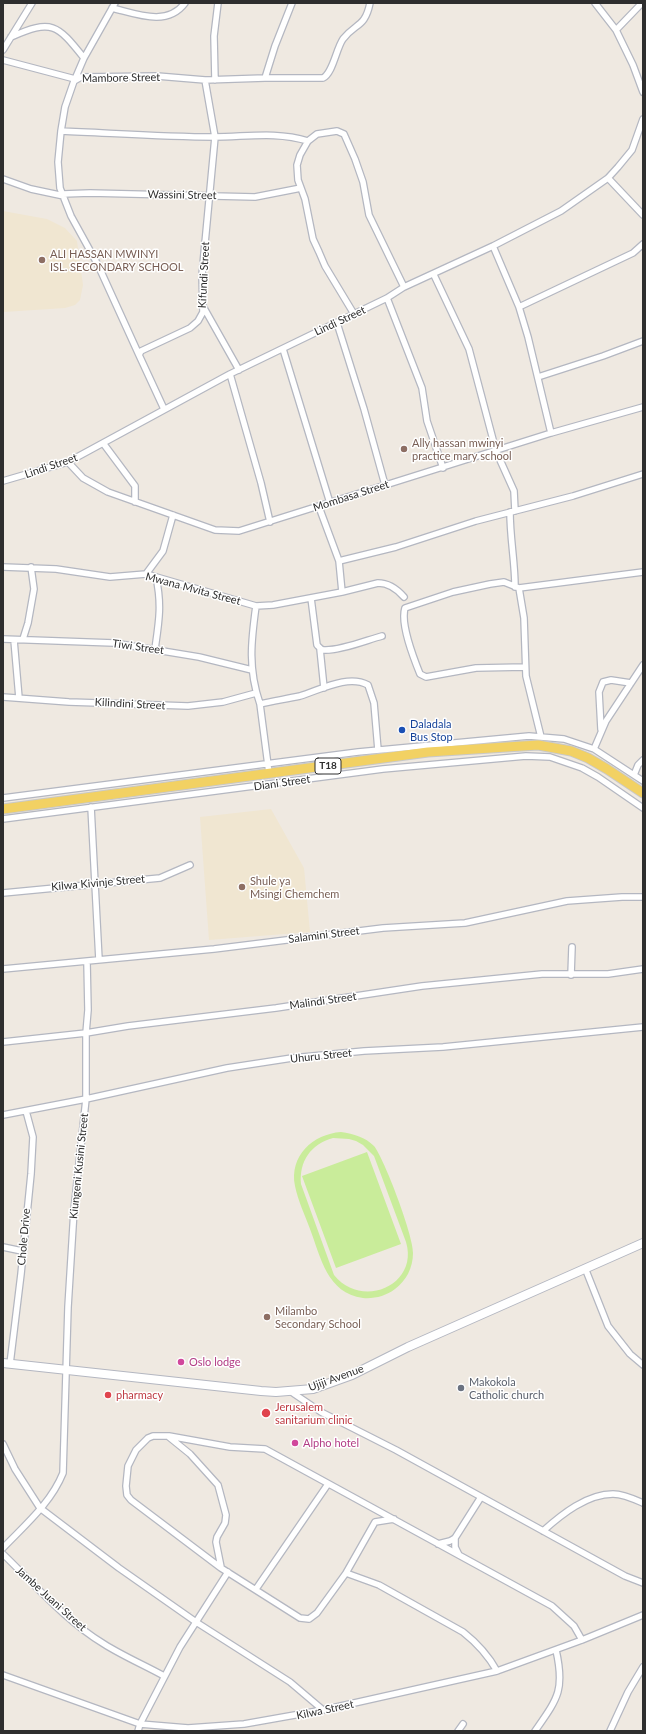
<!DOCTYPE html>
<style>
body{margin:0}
#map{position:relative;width:646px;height:1734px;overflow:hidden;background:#efe9e1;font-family:Lato,sans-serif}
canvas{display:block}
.frame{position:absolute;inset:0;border:4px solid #2e2e2e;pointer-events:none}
</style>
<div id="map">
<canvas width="646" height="1734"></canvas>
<div class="frame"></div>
</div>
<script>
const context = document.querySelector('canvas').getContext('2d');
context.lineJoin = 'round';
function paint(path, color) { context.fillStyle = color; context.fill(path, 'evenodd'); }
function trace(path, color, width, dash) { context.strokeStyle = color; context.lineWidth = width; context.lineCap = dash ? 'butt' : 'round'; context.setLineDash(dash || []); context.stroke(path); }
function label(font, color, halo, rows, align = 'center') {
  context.font = font + ' Lato,sans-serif'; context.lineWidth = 3; context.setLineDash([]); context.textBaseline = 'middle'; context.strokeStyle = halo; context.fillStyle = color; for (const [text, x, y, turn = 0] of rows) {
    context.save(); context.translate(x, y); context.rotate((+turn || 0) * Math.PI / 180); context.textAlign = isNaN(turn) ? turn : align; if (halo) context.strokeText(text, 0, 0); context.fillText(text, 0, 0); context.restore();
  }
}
paint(new Path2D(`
 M3 211 47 219 65 228 77 241 83 285 80 300 75 305 65 308 3 312Z
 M271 809 304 868 310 932 209 940 200 817Z`), '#f0e6d1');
paint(new Path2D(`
 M341 1132C354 1134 365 1137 374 1146 384 1158 414 1237 413 1253 413 1268 406 1281 395 1289 386 1296 374 1299 363 1298 327 1293 321 1258 310 1229 305 1215 298 1201 295 1186 289 1156 313 1134 341 1132ZM333 1138 349 1139 356 1141 363 1145 374 1156 406 1242C419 1285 362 1310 334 1275L301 1184C299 1161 311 1144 333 1138Z
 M367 1152 401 1244 336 1268 302 1176Z`), '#c9ec9a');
const street = new Path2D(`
 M595 3 616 30 633 65 643 92
 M112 8C137 14 167 27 185 3
 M616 30 642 3
 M11 37C52 19 57 24 84 58
 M3 50 32 3
 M3 60 75 79 84 58 115 3
 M265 78 275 46 292 3
 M215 80 214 36 218 3
 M61 131C111 133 163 137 214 137 246 137 276 131 308 141
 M608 178 643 215
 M3 179 31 189 64 196
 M63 194 90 193 255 197 301 188
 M493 246 519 307 528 337 551 433
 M434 275 469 349 496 451 514 491 515 511
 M387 298 422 388 427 421 443 468
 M519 307 633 253 643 244
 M204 308 239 370
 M354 314 325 266 319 252 313 239 305 199 298 180 297 165 300 155 308 141 317 134 337 131 344 134 355 159 363 182 369 215 404 287
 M337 323 364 409 385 485
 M283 349 330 503
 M139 355 98 265 71 216 60 188 58 162 61 131 65 107 74 81 81 77 157 76 205 80 265 78H323C333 73 336 49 343 39 355 23 365 28 370 3
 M230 374 261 483 270 522
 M538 377 603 356 643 341
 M164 409 139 355 141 351 190 328 198 321 203 312 202 275 215 137 205 80
 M103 443 135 486V502
 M68 462 83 478 108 492 215 530 239 531 551 433 643 407
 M3 481 68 462 230 374 387 298 404 287 493 246 561 211 608 178 618 167 632 150 643 119
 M319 507 339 561 342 592
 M510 512C510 538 515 562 515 587
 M339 561 396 547 476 521 573 496 643 474
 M3 567 56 569 110 577 146 574 256 606 273 605 342 592 378 583C389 583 397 589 404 597
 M146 574 163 551 173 515
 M519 588 524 618 526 676 541 737
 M311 598 317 645C319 647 321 650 324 650 340 651 367 640 382 636
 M256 606C251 642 248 669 260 704L269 773
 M3 639 114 643 199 657 252 670
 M23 639 28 623 34 589 31 567
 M14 640 19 698
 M155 649C159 621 162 605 156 577
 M320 649 324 688
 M525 667 476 668 426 677 420 674C414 659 400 624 405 608L453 592 490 584 504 582 519 588 643 572
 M3 697 69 702 188 706 223 702 256 693
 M260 704C273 701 286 699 300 696 320 690 348 674 368 685L374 703 378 750
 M601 729 599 692 603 682 611 680 631 683
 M594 749 606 721 643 665
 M634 775 638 765 643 760
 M3 798 358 752 529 736 564 739 594 749 643 781
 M91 807 99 960
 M3 819 383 769 526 756 550 757 582 768 598 777 643 808
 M3 893 160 878 190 865
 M3 969 214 949 383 928 465 923 567 901 622 897H643
 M571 975 572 947
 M3 1042 86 1033 128 1026 276 1008 422 986 542 974H608L643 969
 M3 1115 86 1099 227 1068 292 1058 364 1051 443 1047 643 1027
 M3 1247 22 1251
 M585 1268 608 1326 630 1354 643 1365
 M10 1364 21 1274 31 1174 33 1137 26 1111
 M290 1391 321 1412 396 1450 625 1576 643 1583
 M169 1437 190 1454 218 1485 226 1515 225 1523 217 1537 216 1542 221 1567
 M3 1444 15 1469 40 1508 119 1568 196 1622 290 1682 323 1710
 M543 1531C562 1514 587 1494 613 1494 623 1494 634 1499 643 1503
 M455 1538V1547L459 1555
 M438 1544 450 1541 455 1538 481 1497
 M3 1548C25 1525 51 1503 63 1473L68 1307 74 1210 86 1099V1033L88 1010 87 962
 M3 1554C35 1585 66 1621 104 1644 123 1656 144 1665 164 1676
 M346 1573 375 1522 394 1519
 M256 1589 328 1484
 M497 1671C488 1655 477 1643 463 1632L379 1585 346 1573 317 1613 309 1619 300 1618 221 1568 131 1500 127 1495 126 1486 128 1466 136 1450 148 1438 153 1436H169L230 1447 265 1449 552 1606 574 1626 582 1640
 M3 1675 140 1724 188 1728 244 1724 323 1710 497 1671 582 1640 643 1615
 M138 1731 140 1724 180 1647 228 1572
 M458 1731 463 1724
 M535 1731C558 1698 565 1690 556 1650
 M610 1731 628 1692 643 1667`);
const secondary = new Path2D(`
 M3 1363 261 1391 276 1392 313 1389 352 1375 408 1347 643 1243`);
const primary = new Path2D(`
 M3 809 428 752 538 745 571 751 588 758 607 769 643 793`);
trace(street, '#b4b7c1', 8);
trace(secondary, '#b4b7c1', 10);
trace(primary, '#c9c9c9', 11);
trace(street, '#fff', 5.5);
trace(secondary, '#fff', 8);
trace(primary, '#f2d163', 9);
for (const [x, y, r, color] of [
 [42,260,4,"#8d6e63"],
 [404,449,4,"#8d6e63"],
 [402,730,4,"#1a4fb4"],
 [242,887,4,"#8d6e63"],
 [267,1317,4,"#8d6e63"],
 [181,1362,4,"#d1479c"],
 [461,1388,4,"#6b7280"],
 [108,1395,4,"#e0444e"],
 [266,1413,5,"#e0444e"],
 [295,1443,4,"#d1479c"]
]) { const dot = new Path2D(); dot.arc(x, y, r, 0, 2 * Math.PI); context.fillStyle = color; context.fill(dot); trace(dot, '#fff', 1.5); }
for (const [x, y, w] of [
 [328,766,26]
]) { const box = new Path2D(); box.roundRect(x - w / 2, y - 8, w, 16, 3); context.fillStyle = '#fff'; context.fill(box); trace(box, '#2e2e2e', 1); }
label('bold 10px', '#2e2e2e', null, [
 ["T18",328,766]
]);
label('11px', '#2e2e2e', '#fff', [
 ["Mambore Street",121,78,-1],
 ["Wassini Street",182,195,1],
 ["Kifundi Street",204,275,-87],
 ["Lindi Street",340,321,-25],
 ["Lindi Street",51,466,-19],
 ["Mombasa Street",351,496,-18],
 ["Mwana Mvita Street",193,589,15],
 ["Tiwi Street",138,647,8],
 ["Kilindini Street",130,704,3],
 ["Diani Street",282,783,-8],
 ["Kilwa Kivinje Street",98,883,-5],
 ["Salamini Street",324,935,-7],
 ["Malindi Street",323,1001,-8],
 ["Uhuru Street",321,1056,-6],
 ["Kiungeni Kusini Street",79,1166,-84],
 ["Chole Drive",24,1237,-85],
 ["Ujiji Avenue",336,1378,-20],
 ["Jambe Juani Street",51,1599,42],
 ["Kilwa Street",325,1710,-12]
]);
label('11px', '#785e54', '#fff', [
 ["ALI HASSAN MWINYI",50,254],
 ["ISL. SECONDARY SCHOOL",50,267],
 ["Ally hassan mwinyi",412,443],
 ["practice mary school",412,456],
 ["Shule ya",250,881],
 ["Msingi Chemchem",250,894],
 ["Milambo",275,1311],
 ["Secondary School",275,1324]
], 'left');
label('11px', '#164399', '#fff', [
 ["Daladala",410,724],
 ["Bus Stop",410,737]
], 'left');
label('11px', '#b23c85', '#fff', [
 ["Oslo lodge",189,1362],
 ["Alpho hotel",303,1443]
], 'left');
label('11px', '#5b616d', '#fff', [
 ["Makokola",469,1382],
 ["Catholic church",469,1395]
], 'left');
label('11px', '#be3a42', '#fff', [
 ["pharmacy",116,1395],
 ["Jerusalem",275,1407],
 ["sanitarium clinic",275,1420]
], 'left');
</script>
